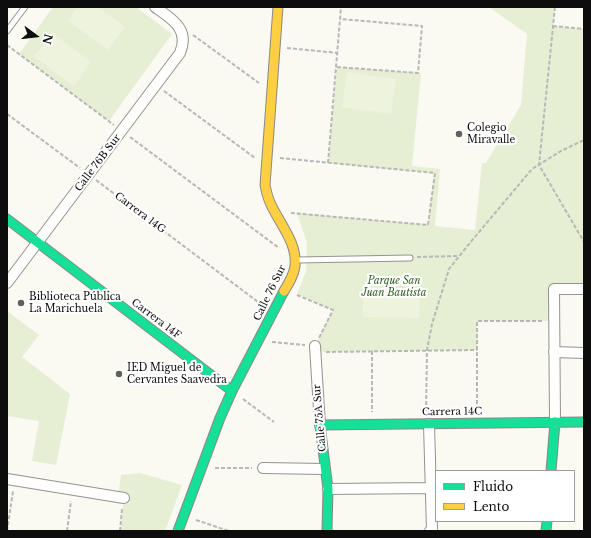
<!DOCTYPE html>
<meta charset="utf-8">
<style>
body{margin:0}
#map{position:relative;width:591px;height:538px;overflow:hidden;background:#faf9f2;font-family:"Libre Baskerville",serif}
canvas{display:block}
.frame{position:absolute;inset:0;border:8px solid #0d0d0d;pointer-events:none}
.legend{position:absolute;left:435px;top:470px;width:140px;height:52px;box-sizing:border-box;background:#fff;border:1px solid #9e9e9e;margin:0;padding:5px 7px;list-style:none;font-size:12px;color:#0d0d0d}
.legend li{display:flex;align-items:center;gap:8px;height:20px}
.legend b{width:20px;border:1px solid #9e9e9e}
.north{position:absolute;left:16px;top:16px;width:40px;height:40px;-webkit-text-stroke:3px #fff;paint-order:stroke;rotate:105deg;font-size:11px;font-weight:700;line-height:16px;text-align:center;color:#0d0d0d}
.north::after{content:'';display:block;margin:auto;width:14px;height:18px;background:#0d0d0d;clip-path:polygon(50% 0,100% 100%,50% 72%,0 100%)}
</style>
<div id="map">
<canvas width="591" height="538"></canvas>
<div class="frame"></div>
<ul class="legend">
<li><b style="height:5px;background:#16e098"></b>Fluido</li>
<li><b style="height:5px;background:#ffcf43"></b>Lento</li>
</ul>
<div class="north">N</div>
</div>
<script>
const context = document.querySelector('canvas').getContext('2d');
context.lineJoin = 'round';
function paint(path, color) { context.fillStyle = color; context.fill(path, 'evenodd'); }
function trace(path, color, width, dash) { context.strokeStyle = color; context.lineWidth = width; context.lineCap = dash ? 'butt' : 'round'; context.setLineDash(dash || []); context.stroke(path); }
function label(font, color, halo, rows, align = 'center') {
  context.font = font + ' "Libre Baskerville",serif'; context.lineWidth = 4; context.setLineDash([]); context.textBaseline = 'middle'; context.strokeStyle = halo; context.fillStyle = color; for (const [text, x, y, turn = 0] of rows) {
    context.save(); context.translate(x, y); context.rotate((+turn || 0) * Math.PI / 180); context.textAlign = isNaN(turn) ? turn : align; if (halo) context.strokeText(text, 0, 0); context.fillText(text, 0, 0); context.restore();
  }
}
paint(new Path2D(`
 M53 7H136L172 34 109 121 19 54Z
 M489 7H555L553 26 584 29V289H554V321H477V350L315 352V346L333 310 297 294 306 272 307 243 297 213 428 225 434 173 328 163 337 67 421 73 412 166 440 169 435 226 475 230 482 163H486L521 105 527 34Z
 M7 311 39 335 22 357 70 394 56 465 32 461 39 421 7 416Z
 M140 473 182 485 165 531H120L124 498 118 497 121 475Z`), '#e6efd4');
paint(new Path2D(`
 M78 7H98L125 27 108 50 68 21Z
 M52 33 91 62 74 86 34 56Z
 M347 72 396 79 391 114 342 107Z
 M363 287 420 289 419 318 363 317Z`), '#eef3dd');
const lane = new Path2D(`
 M7 31 25 7
 M297 260 410 258`);
const street = new Path2D(`
 M7 283 180 53C190 29 172 19 155 7
 M315 346 320 425
 M554 352 584 353
 M555 422 554 289H584
 M429 424 432 531H430
 M263 468 325 469
 M7 479 124 498
 M328 489 431 488`);
const fast = new Path2D(`
 M7 219 232 391
 M551 471 555 422
 M178 531 220 418 232 391 284 291
 M327 531 328 489 320 425 584 422
 M546 531 547 521`);
const slow = new Path2D(`
 M278 7 265 185C266 190 267 195 269 200 277 221 298 242 295 266 294 275 289 283 284 291`);
trace(lane, '#949390', 7);
trace(street, '#949390', 12);
trace(fast, '#8a8a87', 11);
trace(slow, '#8a8a87', 11);
trace(new Path2D(`
 M555 7 539 165 584 242
 M553 26 584 29
 M193 35 259 83
 M7 45 114 125
 M287 48 338 53
 M337 67 418 73 422 26 340 19
 M164 91 255 158
 M7 114 80 168
 M130 137 279 248
 M280 158 435 173 428 225 291 213
 M328 163 341 7
 M96 180 262 305
 M417 257 458 256
 M297 295 333 310 319 338
 M272 342 305 345
 M372 351V412
 M326 352 477 350
 M243 399 274 422
 M477 410V321H543
 M426 411 427 350 432 324 449 269 469 244 532 169 561 151 584 140
 M215 468H252
 M196 520 229 531
 M7 531 13 491
 M67 531 71 501
 M120 531 122 509`), '#b8b8b6', 2, [4, 2]);
trace(lane, '#fefefd', 5);
trace(street, '#fefefd', 10);
trace(fast, '#16e098', 9);
trace(slow, '#ffcf43', 9);
for (const [x, y, r, color] of [
 [459,134,4,"#60605d"],
 [21,303,4,"#60605d"],
 [119,374,4,"#60605d"]
]) { const dot = new Path2D(); dot.arc(x, y, r, 0, 2 * Math.PI); context.fillStyle = color; context.fill(dot); trace(dot, '#fff', 1.5); }
label('10px', '#0d0d0d', '#fff', [
 ["Colegio",467,128],
 ["Miravalle",467,140],
 ["Biblioteca Pública",29,297],
 ["La Marichuela",29,309],
 ["IED Miguel de",127,368],
 ["Cervantes Saavedra",127,380]
], 'left');
label('10px', '#0d0d0d', '#fff', [
 ["Calle 76B Sur",98,163,-53],
 ["Carrera 14G",140,213,37],
 ["Calle 76 Sur",270,293,-64],
 ["Carrera 14F",156,319,37],
 ["Carrera 14C",452,412,-1],
 ["Calle 75A Sur",320,418,-95]
]);
label('italic 10px', '#346022', '#fff', [
 ["Parque San",394,281],
 ["Juan Bautista",394,293]
]);
</script>
